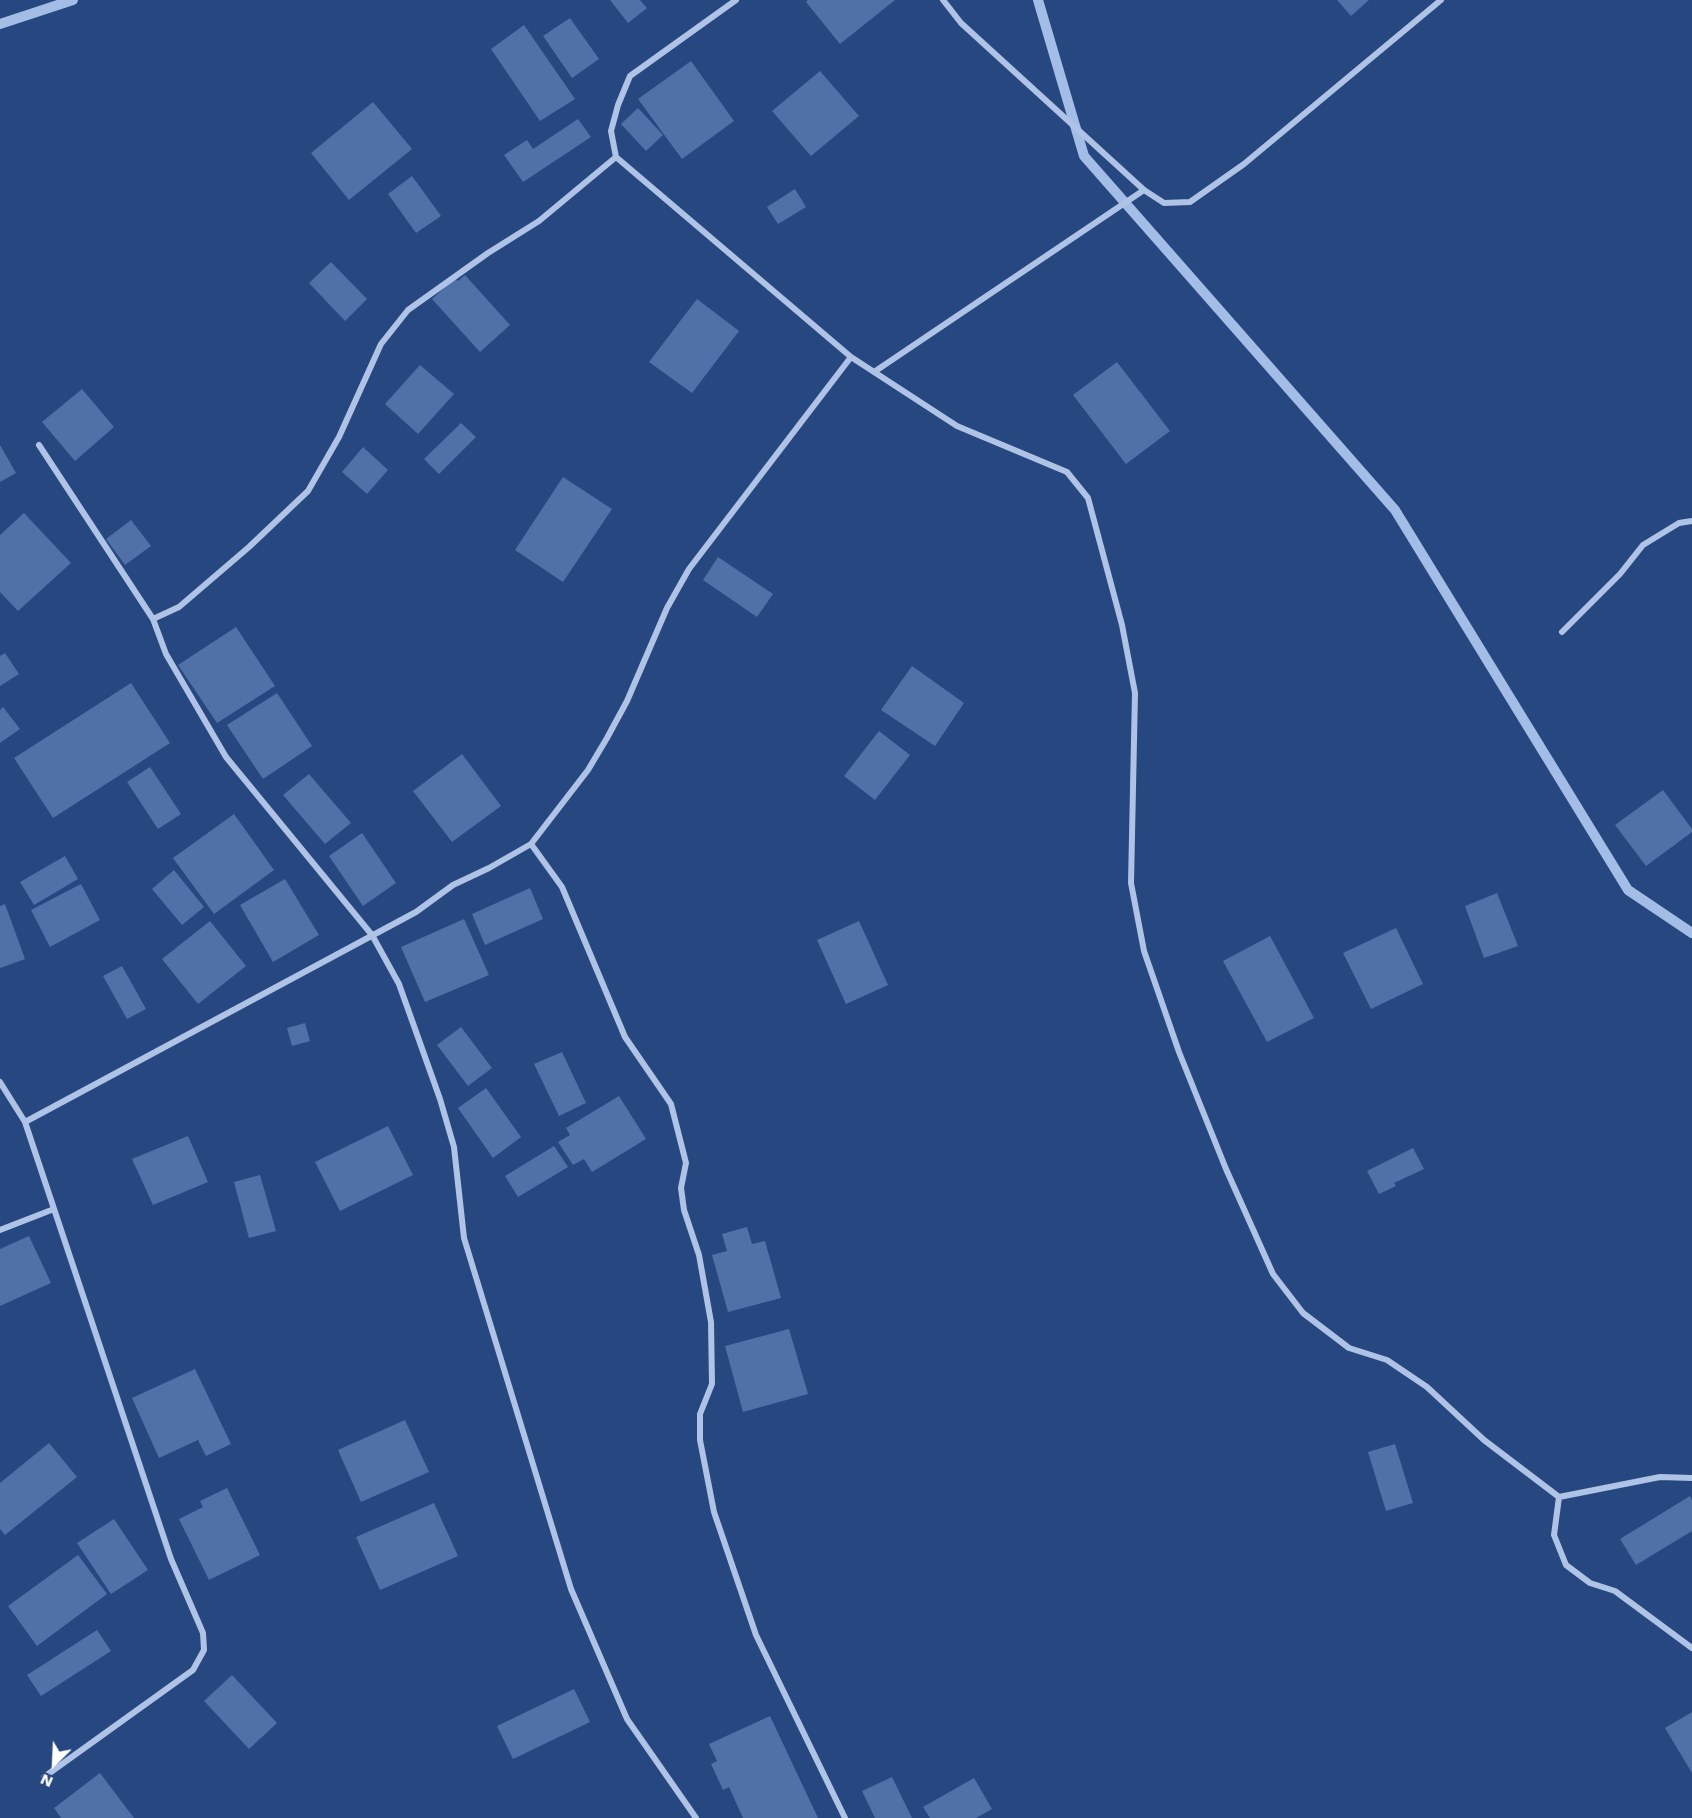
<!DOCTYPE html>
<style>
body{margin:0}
#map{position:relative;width:1692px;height:1818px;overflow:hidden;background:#274780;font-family:"Work Sans",sans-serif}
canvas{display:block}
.north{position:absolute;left:24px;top:1734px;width:60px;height:60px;-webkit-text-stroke:4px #274780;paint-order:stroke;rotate:204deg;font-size:16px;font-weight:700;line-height:24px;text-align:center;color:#fff}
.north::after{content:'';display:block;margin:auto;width:21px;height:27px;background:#fff;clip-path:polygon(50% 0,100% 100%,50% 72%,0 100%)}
</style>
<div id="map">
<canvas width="1692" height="1818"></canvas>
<div class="north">N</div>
</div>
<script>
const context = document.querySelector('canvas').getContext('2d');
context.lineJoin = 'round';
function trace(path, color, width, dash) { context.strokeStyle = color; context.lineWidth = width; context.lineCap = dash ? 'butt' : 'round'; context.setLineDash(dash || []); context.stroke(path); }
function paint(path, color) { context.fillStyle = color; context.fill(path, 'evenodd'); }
trace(new Path2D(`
 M1038 0 1084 156 1395 510 1628 890 1692 933
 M0 24 73 0`), '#a3bde6', 10);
paint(new Path2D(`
 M610 0H640L647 8 628 23Z
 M808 0H895L840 44 806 2Z
 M1337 0H1369L1351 16Z
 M570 18 599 59 572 78 543 36Z
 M524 25 575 99 540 121 491 49Z
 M691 61 734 121 682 159 638 99Z
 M820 71 859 116 811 156 772 111Z
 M373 102 412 149 349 200 311 153Z
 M638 108 663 135 646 151 621 124Z
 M578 119 591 137 523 182 504 155 527 140 533 149Z
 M412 176 441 216 416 233 388 194Z
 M795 189 806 207 778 224 767 207Z
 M331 262 367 299 345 321 309 283Z
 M465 275 510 325 480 352 432 299 455 278 458 281Z
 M697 299 739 331 692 393 649 362Z
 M1117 362 1170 431 1126 464 1073 395Z
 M420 365 454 394 418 434 385 404Z
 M82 389 114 427 75 461 42 422Z
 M461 423 476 437 439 474 424 459Z
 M0 445 16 473 0 482Z
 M363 447 388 470 367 494 342 472Z
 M563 477 612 509 563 582 515 550Z
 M24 513 71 563 18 611 0 592V535Z
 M131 520 151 546 125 565 106 539Z
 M718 557 773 594 757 617 703 580Z
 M236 627 275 686 217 723 178 665Z
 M5 653 19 674 0 686V656Z
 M912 666 964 703 935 746 881 710Z
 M131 683 170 743 53 818 14 758Z
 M277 693 312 746 263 779 227 725Z
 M3 707 20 729 0 743V710Z
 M879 731 910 755 875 800 844 776Z
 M462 754 501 806 452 842 413 791Z
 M150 767 181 814 158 829 127 782Z
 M309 774 351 823 325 844 283 795Z
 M1663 790 1692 829V832L1646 866 1615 825Z
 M234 814 274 870 214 914 173 858Z
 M362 833 396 883 363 906 329 856Z
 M65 856 78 879 34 905 20 882Z
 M174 870 204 907 182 925 152 889Z
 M285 879 319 935 273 962 240 905Z
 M81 884 100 920 50 947 31 910Z
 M530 888 543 919 485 945 472 914Z
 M1497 893 1518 946 1484 958 1465 906Z
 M5 904 25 959 0 968V906Z
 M464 919 489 975 425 1002 401 947Z
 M210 921 246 966 198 1004 162 959Z
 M859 921 888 985 846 1004 817 940Z
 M1396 928 1423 984 1371 1009 1343 953Z
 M1270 936 1314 1018 1267 1042 1223 961Z
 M122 966 146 1009 127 1019 103 976Z
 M305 1023 310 1041 292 1046 287 1028Z
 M461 1027 492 1068 468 1086 437 1045Z
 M562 1052 586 1103 559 1116 534 1064Z
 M486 1088 521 1137 493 1158 458 1108Z
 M619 1096 646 1139 592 1172 584 1159 573 1165 558 1142 570 1135 566 1128Z
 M388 1126 413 1175 340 1211 315 1162Z
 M188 1136 208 1182 153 1205 132 1159Z
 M554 1146 568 1167 518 1197 505 1176Z
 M1413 1148 1424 1169 1394 1183 1396 1186 1379 1194 1367 1171Z
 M260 1175 276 1231 249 1238 234 1182Z
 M747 1227 752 1244 765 1241 781 1298 728 1312 712 1255 727 1251 722 1234Z
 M29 1236 51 1283 0 1306V1249Z
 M789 1329 808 1394 743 1412 725 1346Z
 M195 1369 231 1444 206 1456 198 1440 159 1458 132 1398Z
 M405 1420 429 1472 361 1502 338 1450Z
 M49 1443 77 1477 5 1535 0 1529V1483Z
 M1395 1444 1413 1503 1386 1511 1368 1452Z
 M227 1488 260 1555 209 1580 179 1519 203 1507 200 1501Z
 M1690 1496 1692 1500V1531L1636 1565 1620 1539Z
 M434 1503 458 1556 380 1590 356 1537Z
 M114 1519 148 1570 111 1594 77 1543Z
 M78 1555 107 1594 37 1646 8 1606Z
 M97 1630 111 1651 41 1696 27 1675Z
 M232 1675 277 1723 249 1749 204 1701Z
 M574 1689 590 1722 513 1759 497 1726Z
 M1692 1712V1773L1665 1728Z
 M770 1716 818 1818H743L729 1787 723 1790 711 1764 717 1761 709 1744Z
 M100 1773 134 1818H61L54 1808Z
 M892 1777 912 1818H875L862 1791Z
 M974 1778 992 1809 976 1818H930L923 1807Z`), '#5070a8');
trace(new Path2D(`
 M943 0 961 23 1144 190 1164 203 1190 202 1244 164 1441 0
 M616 157 851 357 957 426 1067 472 1088 498 1122 625 1135 693 1131 883 1144 951 1179 1052 1226 1169 1273 1274 1303 1313 1349 1348 1387 1360 1427 1387 1484 1440 1559 1497
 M874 372 1144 190
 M39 445 153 619
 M1562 632 1620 574 1643 545 1679 523 1692 521
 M531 844 588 770 607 738 627 701 667 608 689 569 851 357
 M0 1082 25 1122 416 912 453 885 489 868 531 844 562 887 625 1037 671 1104 686 1163 681 1188 684 1210 699 1255 711 1322 712 1384 700 1414V1440L714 1512 756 1635 845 1818
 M25 1122 171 1559 203 1633 204 1650 193 1670 44 1777
 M0 1230 54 1209
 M1692 1478 1660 1477 1559 1497 1554 1535 1566 1565 1590 1583 1615 1591 1692 1648
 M696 1818 627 1719 571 1589 464 1238 454 1147 440 1099 399 984 372 935 226 757 166 654 153 619 179 607 249 547 308 491 339 437 381 344 408 310 488 253 539 221 616 157 611 131 618 105 630 76 736 0`), '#afc3e6', 6);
</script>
